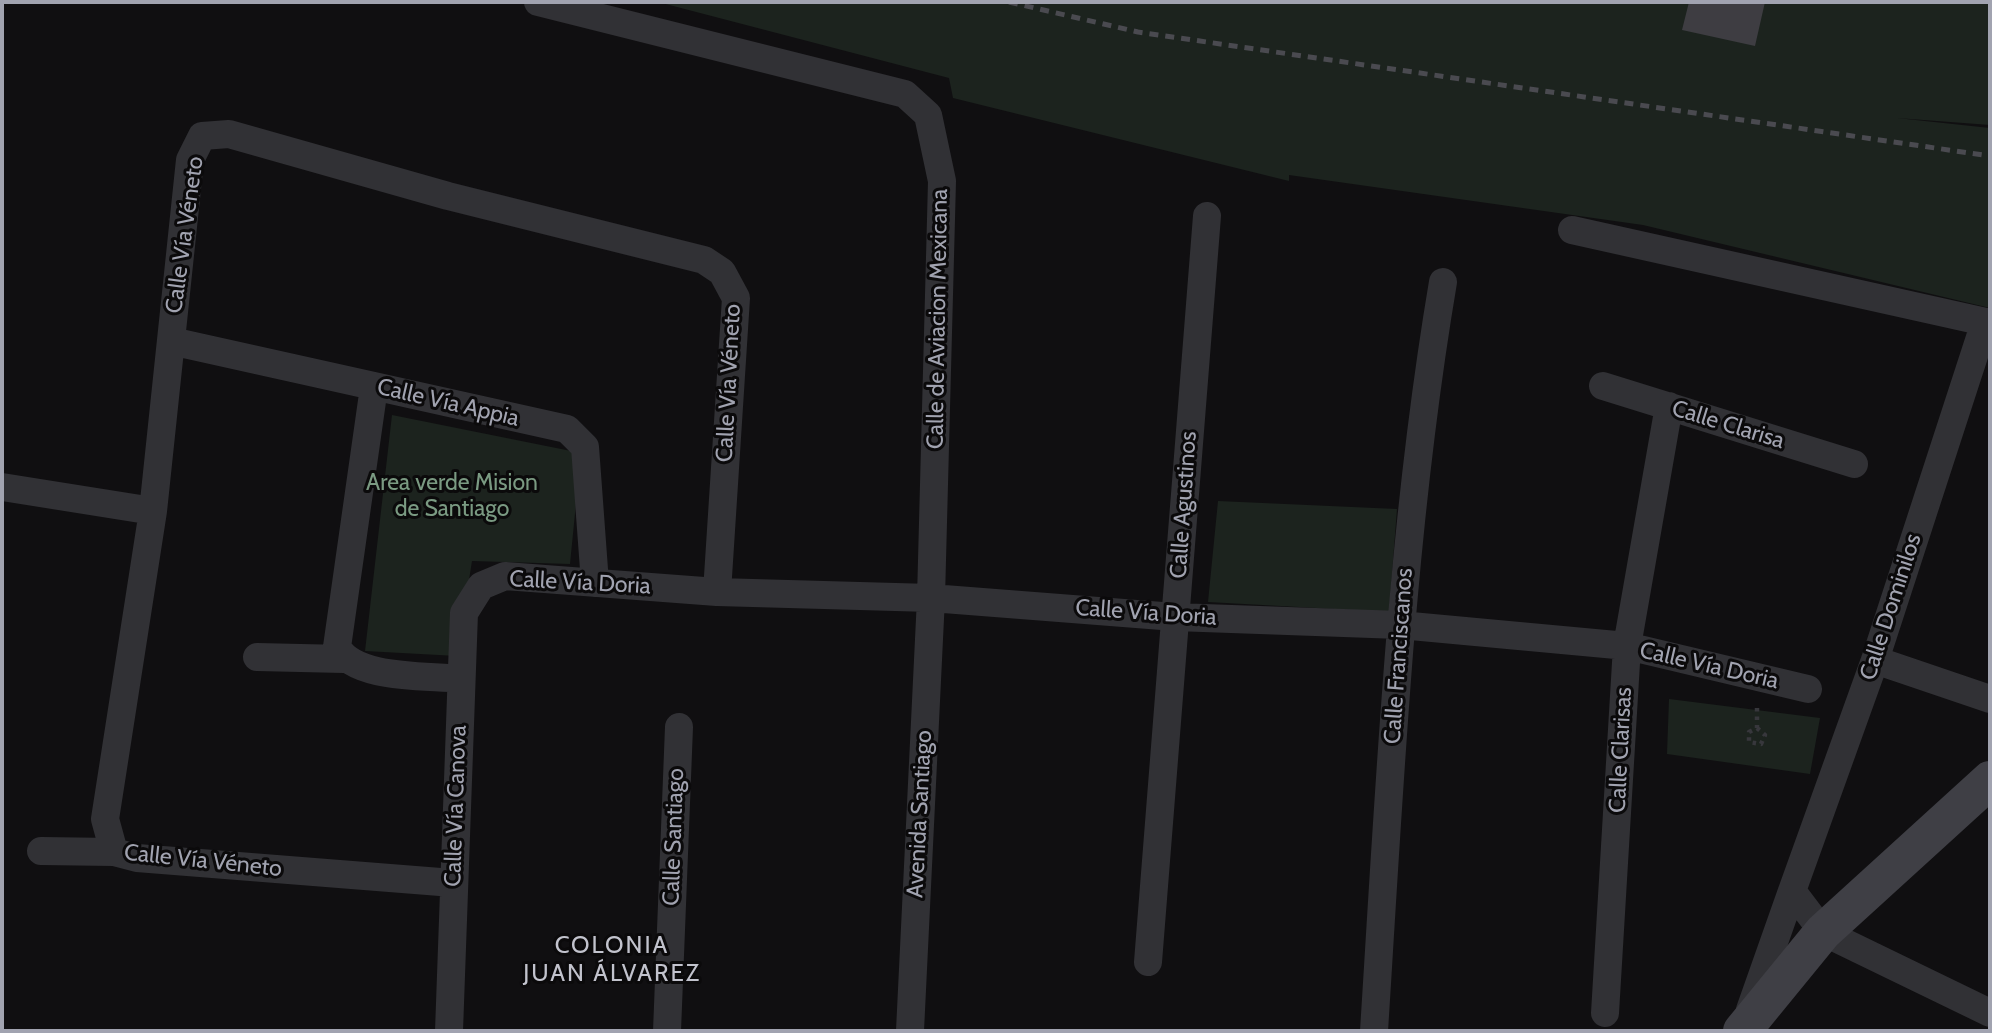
<!DOCTYPE html>
<meta charset="utf-8">
<style>
body{margin:0}
#map{position:relative;width:1992px;height:1033px;overflow:hidden;background:#100f11;font-family:Cabin,sans-serif}
canvas{display:block}
.frame{position:absolute;inset:0;border:4px solid #a1a3b0;pointer-events:none}
</style>
<div id="map">
<canvas width="1992" height="1033"></canvas>
<div class="frame"></div>
</div>
<script>
const context = document.querySelector('canvas').getContext('2d');
context.lineJoin = 'round';
function paint(path, color) { context.fillStyle = color; context.fill(path, 'evenodd'); }
function trace(path, color, width, dash) { context.strokeStyle = color; context.lineWidth = width; context.lineCap = dash ? 'butt' : 'round'; context.setLineDash(dash || []); context.stroke(path); }
function label(font, color, halo, rows, align = 'center') {
  context.font = font + ' Cabin,sans-serif'; context.lineWidth = 6; context.setLineDash([]); context.textBaseline = 'middle'; context.strokeStyle = halo; context.fillStyle = color; for (const [text, x, y, turn = 0] of rows) {
    context.save(); context.translate(x, y); context.rotate((+turn || 0) * Math.PI / 180); context.textAlign = isNaN(turn) ? turn : align; if (halo) context.strokeText(text, 0, 0); context.fillText(text, 0, 0); context.restore();
  }
}
paint(new Path2D(`
 M658 2H1990V125L1897 118 1990 128V308L1643 225 1289 175V181L953 98 949 78Z
 M392 415 581 453 570 564 472 561 457 656 365 651Z
 M1218 501 1397 509 1389 612 1208 602Z
 M1669 699 1820 718 1810 774 1667 754Z`), '#1c231e');
paint(new Path2D(`
 M1689 2H1765L1755 46 1682 30Z`), '#3e3d42');
trace(new Path2D(`
 M1757 728 1765 735 1761 744 1749 742V732L1757 728V706`), '#37373c', 4.5, [3.5, 5]);
trace(new Path2D(`
 M538 2 905 94 928 115 942 181 931 598 910 1031
 M1572 230 1990 323
 M1985 322 1875 660 1792 891 1823 932 1990 1013
 M171 341 567 429 585 447 595 583
 M1603 386 1854 464
 M374 387 337 647C355 680 426 675 461 679
 M2 487 153 511
 M257 657 344 659
 M1875 660 1990 699
 M41 851 114 852 137 858 453 883
 M114 852 105 819 153 511 190 160 202 136 229 134 448 196 704 260 722 272 736 298 717 592
 M1148 962 1207 216
 M1750 1010 1792 891
 M1605 1013 1627 646 1669 406
 M449 1031 464 613 481 586 505 576 717 592 931 598 1175 617 1400 625 1627 646 1808 689
 M667 1031 679 727
 M1374 1031C1390 781 1401 530 1443 282`), '#313135', 28);
trace(new Path2D(`
 M1742 1031 1823 932 1990 780`), '#3f3f45', 38);
trace(new Path2D(`
 M1009 2 1138 32 1990 156`), '#4a4a50', 5, [9, 7]);
label('23px', '#a1a3b0', '#0b0a0b', [
 ["Calle Vía Véneto",185,235,-82],
 ["Calle de Aviacion Mexicana",938,319,-89],
 ["Calle Vía Véneto",729,383,-87],
 ["Calle Vía Appia",448,403,13],
 ["Calle Clarisa",1728,425,17],
 ["Calle Agustinos",1184,505,-86],
 ["Calle Vía Doria",580,583,3],
 ["Calle Dominilos",1891,607,-72],
 ["Calle Vía Doria",1146,613,4],
 ["Calle Franciscanos",1399,656,-86],
 ["Calle Vía Doria",1709,666,13],
 ["Calle Clarisas",1621,750,-87],
 ["Calle Vía Canova",456,806,-88],
 ["Avenida Santiago",920,814,-87],
 ["Calle Santiago",674,837,-88],
 ["Calle Vía Véneto",203,861,6]
]);
label('23px', '#7a9a82', '#0b0a0b', [
 ["Area verde Mision",452,483],
 ["de Santiago",452,509]
]);
context.letterSpacing = '2px';
label('24px', '#c2c3cd', '#0b0a0b', [
 ["COLONIA",612,946],
 ["JUAN ÁLVAREZ",612,974]
]);
context.letterSpacing = '0px';
</script>
